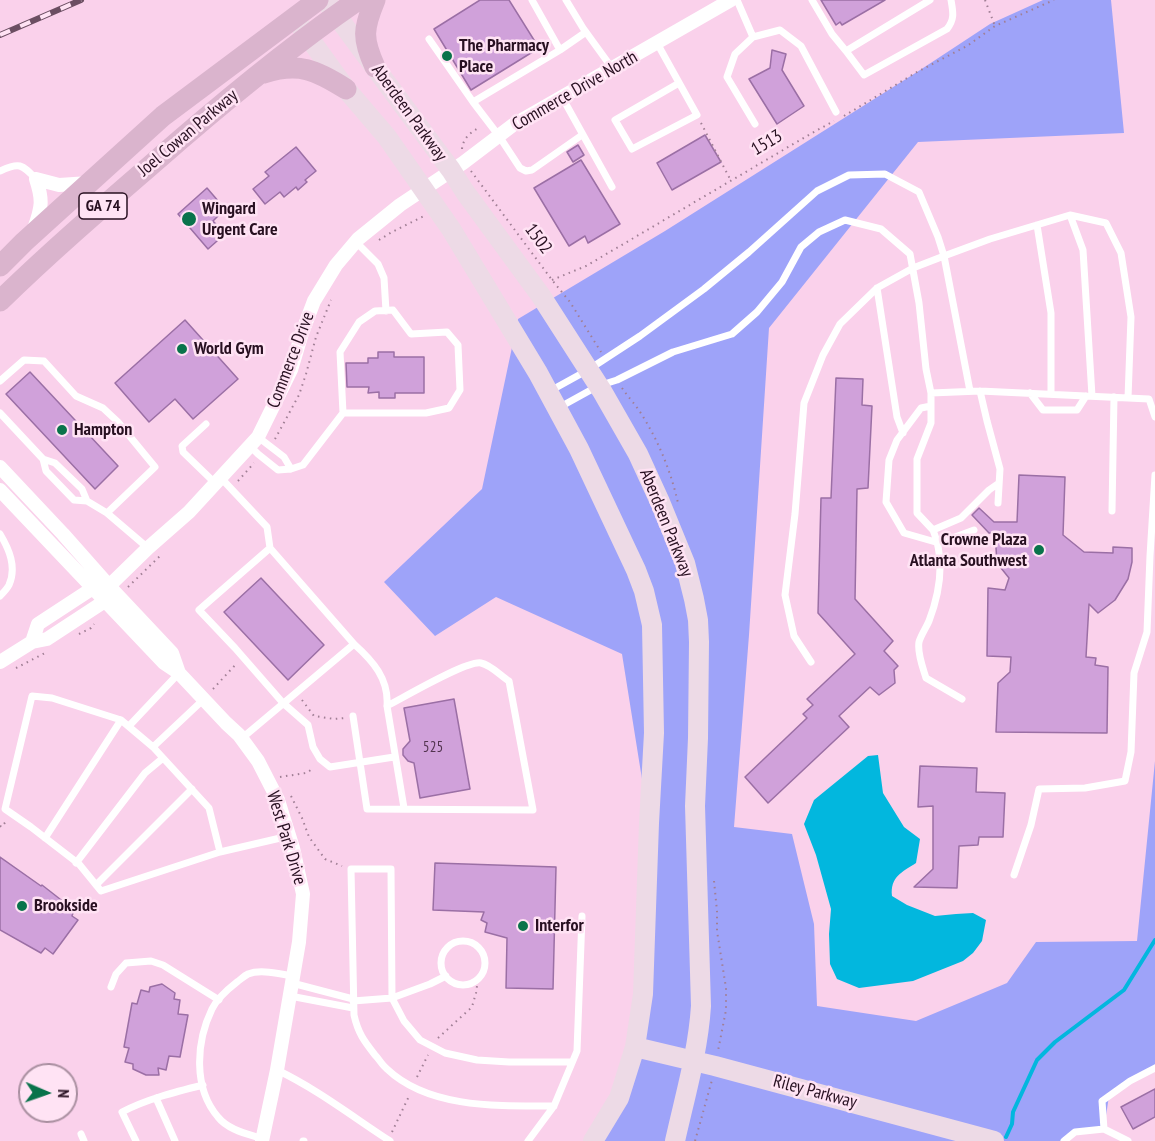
<!DOCTYPE html>
<style>
body{margin:0}
#map{position:relative;width:1155px;height:1141px;overflow:hidden;background:#fad1eb;font-family:"PT Sans Narrow",sans-serif}
canvas{display:block}
.north{position:absolute;left:18px;top:1063px;width:60px;height:60px;box-sizing:border-box;background:#ffe3f4;border:2px solid #a98fa0;border-radius:50%;rotate:92deg;font-size:16px;font-weight:700;line-height:24px;text-align:center;color:#281021}
.north::after{content:'';display:block;margin:auto;width:21px;height:27px;background:#09734b;clip-path:polygon(50% 0,100% 100%,50% 72%,0 100%)}
</style>
<div id="map">
<canvas width="1155" height="1141"></canvas>
<div class="north">N</div>
</div>
<script>
const context = document.querySelector('canvas').getContext('2d');
context.lineJoin = 'round';
function paint(path, color) { context.fillStyle = color; context.fill(path, 'evenodd'); }
function trace(path, color, width, dash) { context.strokeStyle = color; context.lineWidth = width; context.lineCap = dash ? 'butt' : 'round'; context.setLineDash(dash || []); context.stroke(path); }
function label(font, color, halo, rows, align = 'center') {
  context.font = font + ' "PT Sans Narrow",sans-serif'; context.lineWidth = 5; context.setLineDash([]); context.textBaseline = 'middle'; context.strokeStyle = halo; context.fillStyle = color; for (const [text, x, y, turn = 0] of rows) {
    context.save(); context.translate(x, y); context.rotate((+turn || 0) * Math.PI / 180); context.textAlign = isNaN(turn) ? turn : align; if (halo) context.strokeText(text, 0, 0); context.fillText(text, 0, 0); context.restore();
  }
}
paint(new Path2D(`
 M1043 0H1111L1124 133 918 142 769 328 749 635 734 827 792 834 814 924 817 1006 916 1021 1007 983 1036 942 1137 941 1155 761V1068L1109 1096 1104 1129 1075 1132 1064 1141H593L635 1047 649 823 622 654 496 597 435 636 384 582 482 489 518 319 665 231 917 72 990 24Z`), '#9ea3f9');
paint(new Path2D(`
 M878 755 883 793 904 827 920 839 916 863C902 872 890 877 892 896L907 905 935 916 956 914 973 913 986 920 982 941 973 953 963 961 913 981 859 988 837 979 830 964 829 934 831 909 816 855 804 824 814 800 868 756Z`), '#02b7de');
trace(new Path2D(`
 M1006 1137 1012 1124 1013 1112 1037 1060 1055 1042 1124 990 1155 940`), '#02b7de', 4);
const building = new Path2D(`
 M480 0H509L539 48 471 90 434 29Z
 M821 0H885L842 25 840 22 836 25Z
 M772 50 786 54 782 70 804 106 777 124 749 79 770 68Z
 M705 135 721 162 672 190 657 163Z
 M578 145 584 155 573 162 567 152Z
 M296 147 316 171 305 180 307 182 298 190 296 187 284 197 280 192 265 204 253 189 269 176 265 172Z
 M581 160 620 224 588 243 585 236 569 246 534 188Z
 M207 188 225 209 213 221 225 234 208 249 178 214Z
 M185 320 238 379 193 419 175 399 149 422 115 383Z
 M378 352H394V357H424V393H395V398H379V392L368 393 369 387H347L346 363H368V358H378Z
 M30 372 118 466 95 489 6 394Z
 M836 378 863 379 862 405 872 406 868 488 857 489 855 599 893 641 884 651 898 666 894 670 895 683 879 695 870 687 839 716 849 727 768 803 745 777 807 718 803 714 813 705 807 699 855 654 818 613 821 498H831Z
 M1019 475 1065 477 1063 535 1084 552 1113 553V547L1132 548V562L1128 579 1115 600 1098 613 1089 604 1086 657 1096 658 1095 665 1108 667 1107 733 996 732 998 683 1010 672 1011 657 987 656 988 588 1005 590 1009 578 997 563 995 533H989L972 515 979 508 994 522H1017Z
 M261 578 324 645 288 680 224 612Z
 M454 699 470 789 420 798 414 763 408 761 403 755V749L410 741 404 708Z
 M920 766 977 768 976 792 1005 793 1003 837H979L978 845 959 846 957 888 914 887 933 869V806L918 807Z
 M0 857 41 886 42 885 74 910 72 916 78 920 53 954 45 948 41 953 0 930Z
 M435 863 556 867 553 989 506 988 507 938 485 932 487 923 481 920 484 912 433 910Z
 M162 984 175 993 174 999 180 1000 178 1014 188 1015 180 1057 169 1056 166 1070 158 1068 159 1075H146L133 1069V1064L125 1062 129 1048 124 1047 132 1003 137 1004 141 990 149 992 150 987Z
 M1155 1089V1117L1133 1129 1121 1107Z`);
paint(building, '#d0a1da');
trace(building, '#9b6fa5', 1.5);
trace(new Path2D(`
 M985 0 995 26
 M844 116 917 72 967 46 995 26 1054 0
 M701 123 730 179
 M462 149C463 138 471 132 480 127
 M471 171 552 280 570 302 601 352
 M379 240 392 232 424 216
 M552 280 586 266 812 133 834 121
 M622 388C628 397 636 405 642 415 659 442 671 472 678 503
 M275 439 299 395 306 374 316 337 331 300
 M238 481 254 463
 M128 587 162 554
 M79 634 91 628 94 624
 M16 668 45 653
 M213 689 237 663
 M302 700 314 716 334 719 345 718
 M280 777 306 773 314 768
 M291 796 302 818 309 837 325 859 342 866
 M0 826 2 827 6 821
 M714 881 717 911V931L726 988V1010L718 1051
 M438 1038 472 1007 476 993 478 979
 M417 1077 428 1055
 M392 1132 410 1094
 M695 1141 712 1080`), '#a07f95', 2, [1.5, 4.5]);
trace(new Path2D(`
 M532 0 560 50 586 32
 M566 0 583 28 612 68
 M737 0 753 37 780 30 801 46 836 112
 M812 0 832 34 846 51 930 0
 M753 37 735 54 727 77 755 124
 M429 39 473 102
 M657 43 697 115 632 149 615 120 679 83
 M560 50 473 102 499 136 520 168 526 171 532 170 582 135
 M846 51 864 75 947 29C955 19 953 12 951 0
 M562 97 612 187
 M0 171C19 162 22 164 36 179
 M1070 215 1083 250 1092 396
 M1037 225 1051 313V394
 M355 241 378 264 384 278 386 311
 M877 288 897 417 903 433
 M0 381 24 360 44 361 76 396 103 408 118 422 155 467 107 513
 M550 391 588 370 640 336 704 289 749 252 817 191 849 175 885 174 919 192 938 237 944 256 970 391
 M980 391 987 421 1000 469 998 503
 M931 393 980 391 1149 399 1155 417
 M1030 393 1043 410H1077L1086 396
 M931 406V423L917 459V513L933 530 961 518 989 490 999 483
 M560 407 598 386 617 380 673 352 732 334 757 312 782 282 801 247 819 232 845 220 881 229 910 254 919 303 926 369 931 393V406L921 408 897 440 889 460 886 502 904 533 939 543 974 530
 M0 413 43 459 55 463 82 489 87 501
 M206 424 182 446 183 452 215 483
 M258 437 284 457 291 469
 M250 446 258 454 278 470 291 469 303 465 343 413 340 352 359 322 375 311 393 310 411 334 447 332 458 345 460 390 449 408 426 413H343
 M43 459 46 471 74 500 87 501 107 513 148 548
 M221 478 267 527 270 548
 M1112 511 1114 397
 M933 530C945 559 940 592 929 621 926 628 921 635 919 642 917 653 923 668 926 678L962 699
 M0 534C9 549 17 567 9 585 7 589 3 593 0 596
 M354 644C373 661 389 679 387 706L404 808
 M811 662 794 636 785 595 795 514 804 403 823 355 840 324 877 288 913 268 944 256 990 239 1070 215 1106 223 1121 253 1131 317 1128 398
 M353 716 367 809 533 810 509 681C501 676 491 665 481 663 467 660 403 698 387 706
 M129 726 179 673
 M241 739C279 707 316 676 354 644L270 548 199 610 235 648 283 703 308 725 313 747 320 759 330 767 394 757
 M153 747 204 699
 M45 838 121 720
 M220 852 101 891 79 864 31 827 5 809 32 696 52 698 121 720 153 747 209 808 220 852 289 836
 M76 863 145 773 163 758
 M1014 875 1031 825 1039 789 1085 788 1125 781 1131 752 1134 673 1147 632 1150 556 1155 475
 M96 885 192 789
 M441 963a22 22 0 1 1 44 0a22 22 0 1 1-44 0Z
 M292 983 353 999
 M111 987 116 974 126 963 151 961 163 965 219 1000
 M290 996 353 1008
 M353 1001 392 998 430 984 446 976
 M277 1070C317 1089 353 1117 390 1141
 M156 1098 175 1141
 M554 1106C500 1106 429 1109 387 1069 382 1065 379 1059 375 1055 364 1041 358 1033 354 1015L351 869H391L392 998 404 1021 420 1040 445 1053 477 1060 509 1062H572
 M1104 1129 1102 1101 1130 1081 1155 1068
 M81 1134 84 1141
 M263 1139C248 1134 228 1130 218 1117 193 1088 196 1042 212 1009 217 999 228 989 237 982 240 980 244 976 248 974 261 969 279 974 293 976
 M136 1141 122 1112C147 1099 175 1092 203 1085
 M303 1141H304
 M528 1141 554 1106 577 1051 582 916
 M1064 1141 1075 1132 1104 1129 1128 1141`), '#fff', 7);
trace(new Path2D(`
 M36 179 59 185 89 183
 M34 229C42 207 43 200 36 179
 M0 467 63 534 109 586 172 653 179 673
 M0 490 164 663 179 673 226 723 239 735 258 761 278 800 293 848 303 894 299 942 277 1070 262 1141
 M32 642 38 624 93 588 101 587
 M0 662 32 642 47 639 105 601 109 586 148 548 189 512 258 437 291 370 302 333 314 301 336 265 358 239 400 205 463 163 513 125 731 0`), '#fff', 14);
trace(new Path2D(`
 M325 0 451 170 465 192 541 296 602 391 638 454 660 502 685 563 694 599 698 620 699 642 698 738 695 806 701 1006C698 1052 685 1096 675 1141
 M294 17 346 89 387 137 451 229 538 373 579 449 636 570 644 591 652 625 654 733 649 823 643 994 635 1047 619 1098 593 1141
 M635 1047 715 1066 994 1141`), '#eddae6', 20);
trace(new Path2D(`
 M375 0C363 29 362 38 375 67
 M264 73C299 62 316 70 346 89
 M0 266 24 242 163 116 318 0
 M0 301C48 254 99 210 150 166 217 107 285 50 358 0`), '#dab4cd', 21);
const rail = new Path2D(`
 M0 35 81 0`);
trace(rail, '#6b4e62', 6);
trace(rail, '#ffe3f4', 4, [11]);
for (const [x, y, r, color] of [
 [447,56,6,"#09734b"],
 [189,219,8,"#09734b"],
 [182,349,6,"#09734b"],
 [62,430,6,"#09734b"],
 [1039,550,6,"#09734b"],
 [22,906,6,"#09734b"],
 [523,926,6,"#09734b"]
]) { const dot = new Path2D(); dot.arc(x, y, r, 0, 2 * Math.PI); context.fillStyle = color; context.fill(dot); trace(dot, '#ffe3f4', 2); }
label('15px', '#52344f', null, [
 ["525",433,748]
]);
for (const [x, y, w] of [
 [103,206,48]
]) { const box = new Path2D(); box.roundRect(x - w / 2, y - 13, w, 26, 4.5); context.fillStyle = '#ffe3f4'; context.fill(box); trace(box, '#281021', 1.5); }
label('bold 16px', '#281021', null, [
 ["GA 74",103,206]
]);
label('bold 18px', '#281021', '#ffe3f4', [
 ["The Pharmacy",459,46],
 ["Place",459,67],
 ["Wingard",202,209],
 ["Urgent Care",202,230],
 ["World Gym",194,349],
 ["Hampton",74,430],
 ["Crowne Plaza",1027,540,"right"],
 ["Atlanta Southwest",1027,561,"right"],
 ["Brookside",34,906],
 ["Interfor",535,926]
], 'left');
label('18px', '#281021', '#ffe3f4', [
 ["Commerce Drive North",575,91,-30],
 ["Aberdeen Parkway",409,113,54],
 ["Joel Cowan Parkway",188,133,-40],
 ["1513",767,143,-31],
 ["1502",538,239,53],
 ["Commerce Drive",291,360,-69],
 ["Aberdeen Parkway",666,523,68],
 ["West Park Drive",286,838,73],
 ["Riley Parkway",815,1092,15]
]);
</script>
